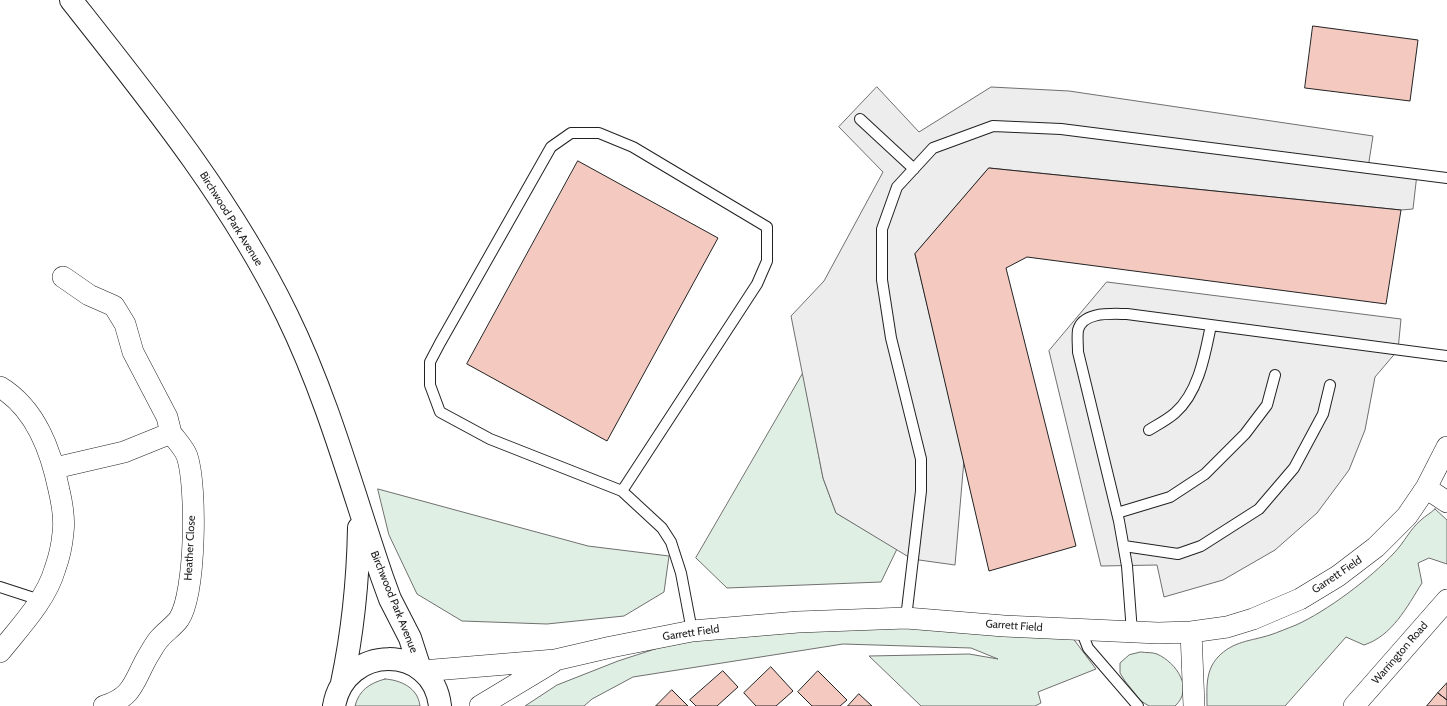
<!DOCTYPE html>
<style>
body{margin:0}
canvas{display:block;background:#fff}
</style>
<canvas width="1447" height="706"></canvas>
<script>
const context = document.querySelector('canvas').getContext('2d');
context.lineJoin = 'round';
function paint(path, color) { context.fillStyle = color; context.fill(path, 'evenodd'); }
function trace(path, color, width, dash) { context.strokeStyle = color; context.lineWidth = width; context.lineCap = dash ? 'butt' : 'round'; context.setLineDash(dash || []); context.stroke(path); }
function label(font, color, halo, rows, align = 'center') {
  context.font = font + ' Cabin,sans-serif'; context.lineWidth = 3; context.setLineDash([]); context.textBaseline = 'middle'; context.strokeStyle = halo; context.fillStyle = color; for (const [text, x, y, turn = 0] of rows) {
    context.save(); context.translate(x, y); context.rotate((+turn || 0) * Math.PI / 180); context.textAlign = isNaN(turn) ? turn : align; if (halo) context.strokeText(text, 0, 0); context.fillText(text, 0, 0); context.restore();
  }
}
const green = new Path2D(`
 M803 373 823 478 836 513 897 549 881 582 727 588 696 558Z
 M378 489 588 546 669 556 664 592 624 616 547 624 462 621 417 594 389 535Z
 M1435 509 1447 520V564L1429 558 1418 563 1422 583C1407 607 1392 636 1364 645L1346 637 1285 706H1207C1207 688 1205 671 1218 657 1233 641 1251 641 1270 635 1279 632 1288 628 1296 625 1327 611 1371 578 1394 553 1404 543 1410 529 1421 520 1425 516 1431 513 1435 509Z
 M906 623 1072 637 1096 669 1038 692 1041 703 1035 706H921L869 656 969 654 998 659 971 648 843 644 633 677 592 699 584 706H525L557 685 618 661 692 637Z
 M1141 652C1146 653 1152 652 1157 654 1177 663 1194 689 1175 706H1149L1141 701 1125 681 1120 673V663L1129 655Z
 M385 679C401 680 418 688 420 706H355C359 690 370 683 385 679Z`);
paint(green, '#e0efe3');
trace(green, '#6f6f6f', 1);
const parking = new Path2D(`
 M877 87 919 132 991 87 1069 91 1373 136 1368 168 1417 174 1413 209 1401 210 989 168 915 254 964 460 955 565 912 559 836 513 823 478 791 316 824 281 883 172 839 127Z
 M1107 282 1401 319 1398 350 1375 377 1365 430 1349 470 1317 513 1275 550 1223 580 1164 597 1157 565 1101 566 1049 351Z`);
paint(parking, '#ededed');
trace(parking, '#6f6f6f', 1);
const building = new Path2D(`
 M1313 26 1418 40 1410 101 1305 88Z
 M578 161 718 238 607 441 467 364Z
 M989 168 1401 210 1386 304 1027 257 1006 268 1076 546 989 571 915 254Z
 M771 667 793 691 776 706H756L744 693Z
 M723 671 738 687 717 706H696L690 700Z
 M818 671 847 700 840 706H812L798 692Z
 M1447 683V700L1438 693Z
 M672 690 688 706H656Z
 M1438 693 1447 700V706H1427Z
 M859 694 872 706H848Z`);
paint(building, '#f3c9c0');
trace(building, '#222', 1);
const service = new Path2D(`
 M860 119 914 169
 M1149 430C1157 425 1167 420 1175 413 1199 392 1205 354 1211 325
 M622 491 757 284 767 261V227L633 147 599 133H571L551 147 440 343 430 362V385L440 412 490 439 622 491 662 528 671 542 681 573 692 631
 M1117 513 1170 497 1205 474 1245 434 1267 405 1275 375
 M1124 546 1178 554 1201 546 1259 509 1294 468 1323 414 1330 385
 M0 587 40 600
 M906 618 921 491V459L891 338 882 280V229L897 187 933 148 993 126 1061 129 1447 178
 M1081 630 1088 648 1138 706
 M1132 632 1127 566 1119 521 1078 352C1078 345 1077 337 1078 330 1083 311 1112 314 1127 314L1447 356`);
const minor = new Path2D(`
 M63 277 89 295 114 306 125 324 133 352 167 417 171 433
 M0 387C36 409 51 451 59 490 62 503 65 519 63 533 62 544 59 558 55 569 46 600 20 627 0 652
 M55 468 124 452 171 433C176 440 184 448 187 456 197 485 196 593 179 619 174 626 165 632 160 638 155 643 152 650 148 656 134 680 134 697 104 706
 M1426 488 1447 502
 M1191 632 1194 706
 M422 671 555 660 611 647 692 631 798 622 906 618 1004 626 1158 633 1191 632 1227 627 1253 619 1300 599 1338 576 1376 547 1407 516 1426 488 1447 447
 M480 706 553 662
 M1354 706 1447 600`);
const primary = new Path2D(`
 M71 0C150 100 231 200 287 315 328 399 352 489 382 577L390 599 410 638 420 669
 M342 683C353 631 358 580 359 528
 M334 706C345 644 433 643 440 706`);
trace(service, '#222', 12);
trace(minor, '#222', 22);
trace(primary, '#222', 24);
trace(service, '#fff', 10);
trace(minor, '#fff', 21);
trace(primary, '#fff', 22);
label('11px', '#222', '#fff', [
 ["Birchwood Park Avenue",231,219,58],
 ["Heather Close",190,548,-87],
 ["Garrett Field",1337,575,-34],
 ["Birchwood Park Avenue",394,602,68],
 ["Garrett Field",1014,626,4],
 ["Garrett Field",691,633,-8],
 ["Warrington Road",1400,653,-49]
]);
</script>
